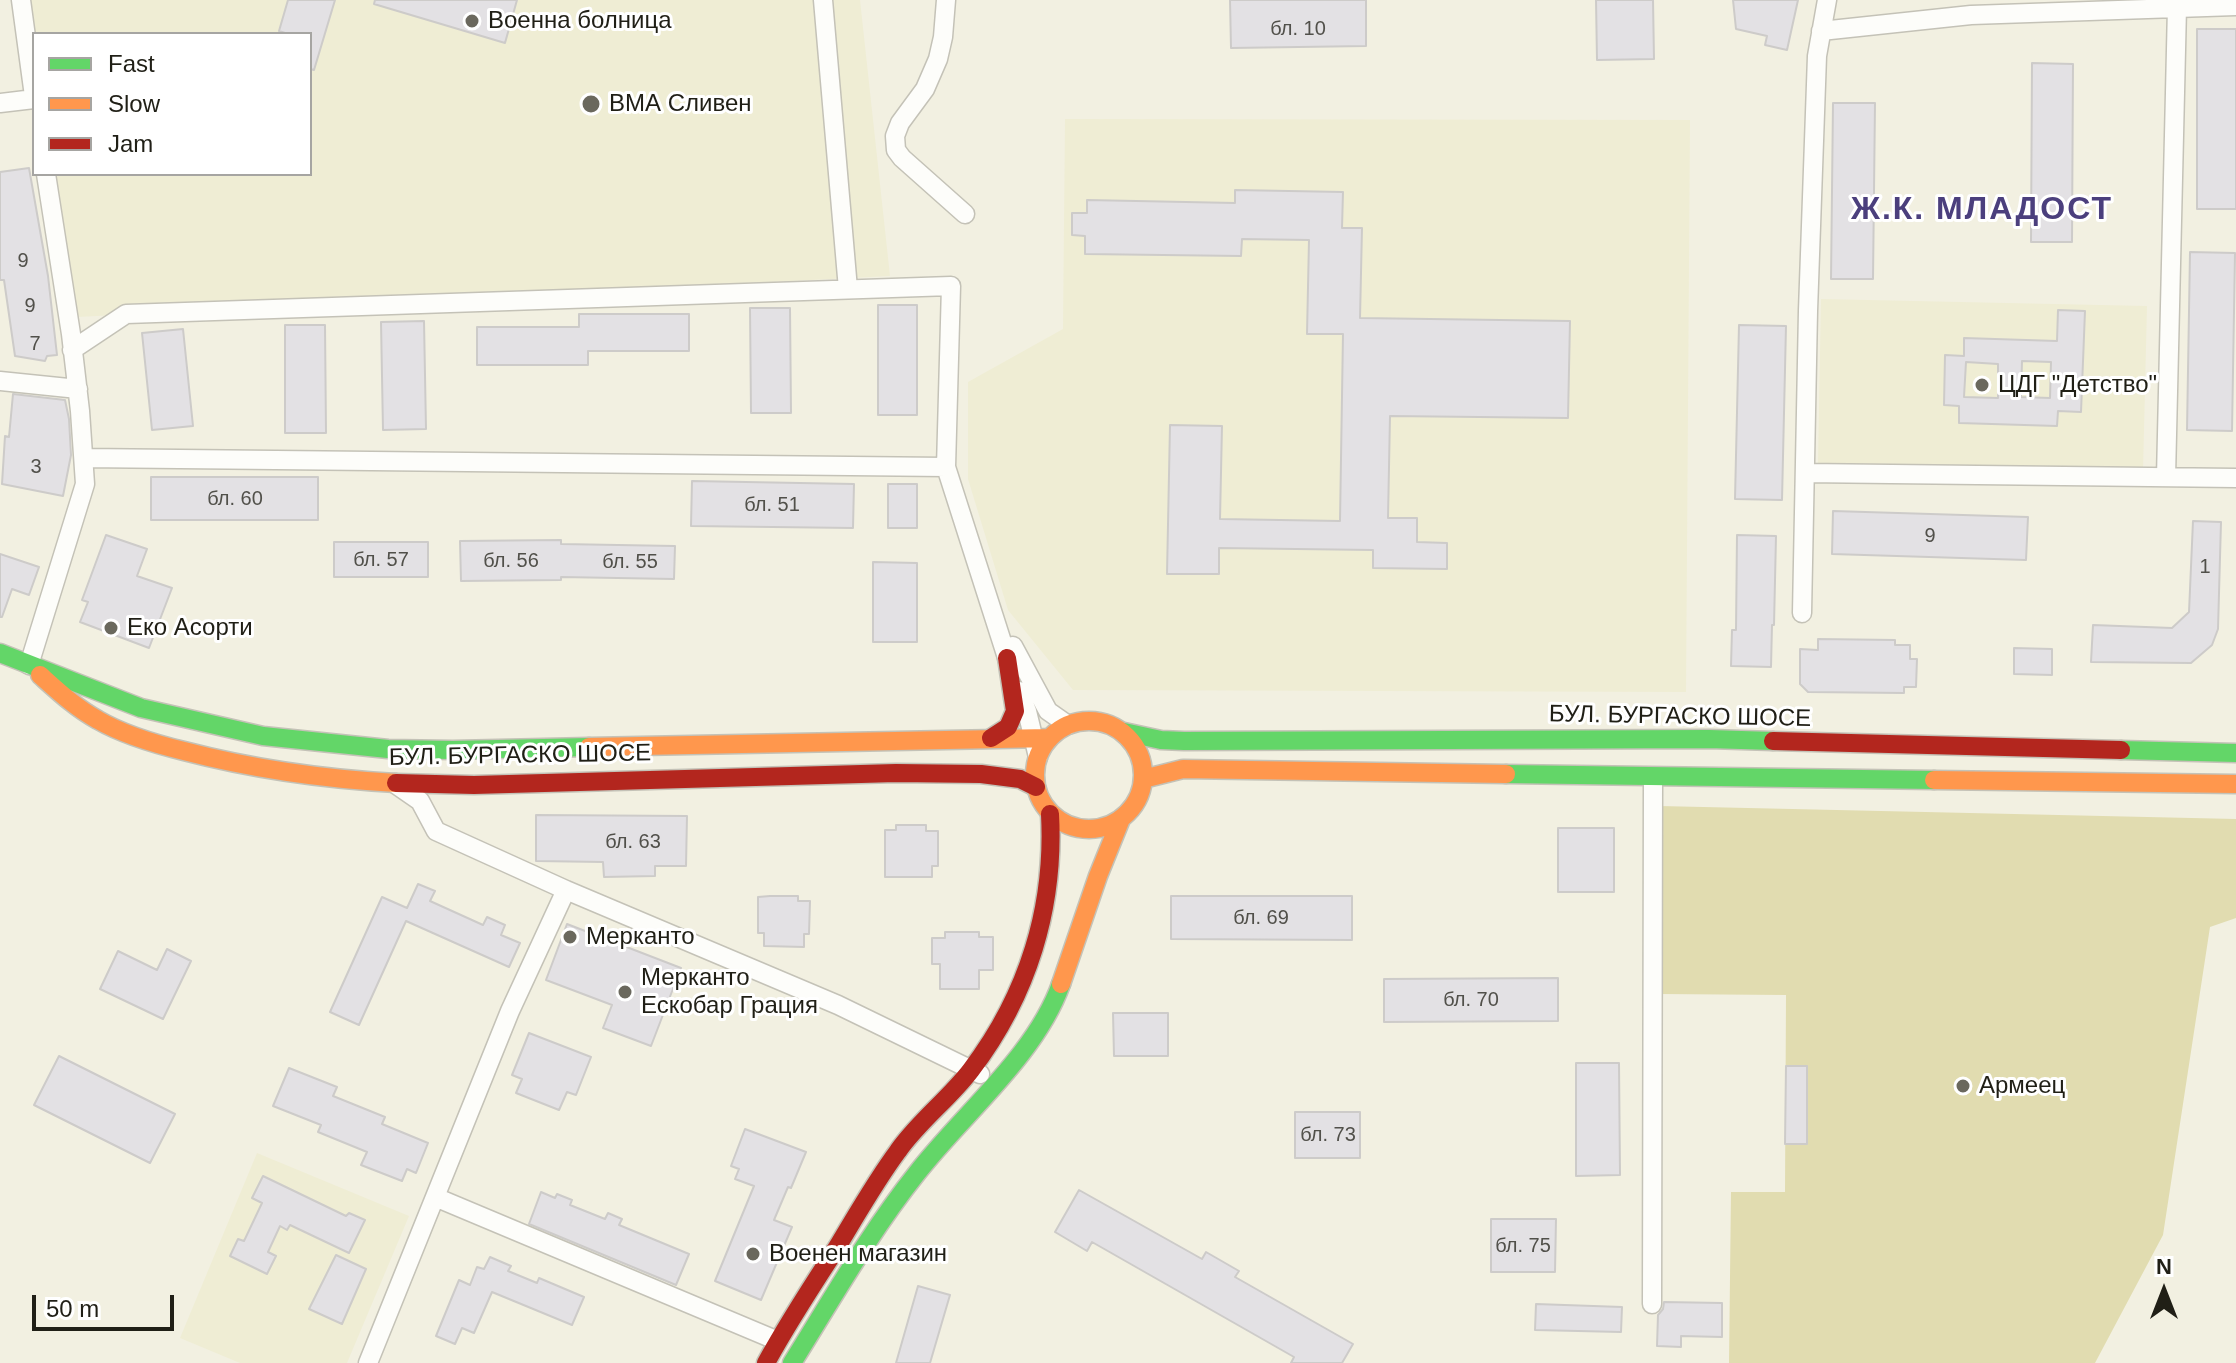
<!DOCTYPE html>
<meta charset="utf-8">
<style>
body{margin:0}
#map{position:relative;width:2236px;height:1363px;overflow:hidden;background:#f2f0e1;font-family:Helvetica,sans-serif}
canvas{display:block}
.legend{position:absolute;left:32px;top:32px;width:280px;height:144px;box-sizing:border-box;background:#fff;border:2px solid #a6a5a2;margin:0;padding:10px 14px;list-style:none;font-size:24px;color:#201f16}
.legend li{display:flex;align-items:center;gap:16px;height:40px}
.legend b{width:40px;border:2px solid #a6a5a2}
.north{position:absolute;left:2124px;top:1251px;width:80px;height:80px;-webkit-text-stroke:6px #fff;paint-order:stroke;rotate:0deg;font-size:22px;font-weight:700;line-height:32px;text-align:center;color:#201f16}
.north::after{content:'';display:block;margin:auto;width:28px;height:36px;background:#201f16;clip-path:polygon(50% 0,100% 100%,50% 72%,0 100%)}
.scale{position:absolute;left:32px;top:1295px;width:142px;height:36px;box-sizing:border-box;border:4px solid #201f16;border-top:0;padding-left:10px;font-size:24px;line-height:28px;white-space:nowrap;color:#201f16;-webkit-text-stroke:6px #fff;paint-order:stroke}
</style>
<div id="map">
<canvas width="2236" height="1363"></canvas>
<ul class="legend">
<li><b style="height:10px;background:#63d668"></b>Fast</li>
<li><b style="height:10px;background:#ff974d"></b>Slow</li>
<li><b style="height:10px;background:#b3261e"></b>Jam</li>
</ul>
<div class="north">N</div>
<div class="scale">50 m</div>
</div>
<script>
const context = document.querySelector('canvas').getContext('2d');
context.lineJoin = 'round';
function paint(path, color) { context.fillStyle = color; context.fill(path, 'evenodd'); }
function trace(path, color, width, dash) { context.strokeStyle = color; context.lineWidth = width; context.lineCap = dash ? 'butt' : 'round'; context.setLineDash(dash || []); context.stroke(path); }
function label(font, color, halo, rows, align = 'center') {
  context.font = font + ' Helvetica,sans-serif'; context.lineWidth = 6; context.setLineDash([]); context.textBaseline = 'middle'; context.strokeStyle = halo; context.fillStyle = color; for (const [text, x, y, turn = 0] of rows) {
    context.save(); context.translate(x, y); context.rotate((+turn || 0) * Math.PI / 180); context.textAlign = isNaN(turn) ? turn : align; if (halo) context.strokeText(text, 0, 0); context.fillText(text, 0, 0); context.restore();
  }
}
paint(new Path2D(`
 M30 0H860L890 276 77 317 54 174H310V34H35Z
 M1065 119 1690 120 1686 692 1073 690 1008 610 968 479V382L1063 329Z
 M1821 299 2147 306 2143 471 1818 463Z
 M257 1153 409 1216 347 1363H240L180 1338Z`), '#efedd4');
paint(new Path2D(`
 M1659 806 2236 819V918L2210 927 2163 1235 2095 1363H1729L1731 1192H1785L1786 995 1659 994Z`), '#e1dcb0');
const building = new Path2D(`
 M288 0H335L314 70 310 69V34H288L279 31Z
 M375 0H517L505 43 374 4Z
 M1230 0H1366V46L1231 48Z
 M1596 0H1653L1654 59 1597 60Z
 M1733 0H1798L1787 50 1765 45 1767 36 1736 29Z
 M2197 29H2236V209H2197Z
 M2032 63 2073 64 2072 242H2031Z
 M1833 103H1875L1873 279H1831Z
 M29 168 48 276 57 355 47 356 45 361 15 356 4 280H0V172Z
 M1235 190 1343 192 1342 228H1362L1360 318 1570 321 1568 418 1390 416 1388 518H1417V542L1447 543V569L1373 568V550L1219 548V574H1167L1170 425 1222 426 1220 519 1340 521 1343 334H1307L1309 240 1242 239 1241 256 1085 254V236L1072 235V213H1087V200L1235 203Z
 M2190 252 2235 253 2232 431 2187 430Z
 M878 305H917V415H878Z
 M750 308H790L791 413H751Z
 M2058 310 2085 311 2081 412 2058 411 2057 426 1959 423V406L1944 405 1945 355 1964 356V338L2057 341ZM2022 361 2051 362 2050 398 2021 397ZM1966 362 1998 364V398L1964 397Z
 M579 314H689V351H588V365H477V327H579Z
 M424 321 426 429 383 430 381 322Z
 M285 325H325L326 433H285Z
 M1739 325 1786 326 1782 500 1735 499Z
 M183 329 193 426 152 430 142 333Z
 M13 394 65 400 69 419 71 455 63 496 2 484 5 436 9 437Z
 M151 477H318V520H151Z
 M692 481 854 484 853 528 691 526Z
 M888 484H917V528H888Z
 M1833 511 2028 517 2026 560 1832 554Z
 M2193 521 2221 522 2218 629 2212 645 2191 663 2091 662 2093 625 2172 628 2189 612Z
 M106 535 147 549 137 576 172 588 149 648 80 622 88 602 82 600Z
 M1737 535 1776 536 1774 625H1772L1771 667 1731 666 1732 630H1736Z
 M561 540V544L675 546 674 579 561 577V580L461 581 460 541Z
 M334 542H428V577H334Z
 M0 554 39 567 29 595 12 589 2 617H0Z
 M873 562 917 563V642H873Z
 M1818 639 1895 640V645H1910V659H1917L1916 687H1904V693L1808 692 1800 684V649L1818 650Z
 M2014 648 2052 649V675L2014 674Z
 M536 815 687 816 686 866H655V876L604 877 603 862 536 861Z
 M896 825H926V831H938V866H932V877H885V830H896Z
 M1558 828H1614V892H1558Z
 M418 884 435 891 430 901 483 925 487 917 505 925 501 935 520 943 509 967 406 921 359 1025 330 1012 382 897 407 908Z
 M770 896H798V901H810L809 934H804V947L764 946V933H758V897Z
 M1171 896H1352V940L1171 939Z
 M567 924 681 968 651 1046 603 1028 612 1005 546 980Z
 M945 932H979V937H993V970H979V989H940V964H932V938H945Z
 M167 949 191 961 163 1019 100 989 118 951 157 970Z
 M1558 978V1021L1384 1022V979Z
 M1113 1013H1168V1056H1114Z
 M529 1033 591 1057 576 1095 567 1092 559 1110 516 1093 522 1079 512 1075Z
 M59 1056 175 1114 150 1163 34 1105Z
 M1576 1063H1619L1620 1175 1576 1176Z
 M1786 1066H1807V1144H1785Z
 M289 1068 337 1087 333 1096 385 1117 382 1124 428 1143 416 1173 407 1169 402 1181 361 1165 367 1152 318 1132 321 1125 273 1106Z
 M1295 1112H1360V1158H1295Z
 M745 1129 806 1152 791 1188 788 1187 774 1220 792 1227 761 1300 715 1281 754 1186 735 1179 739 1169 731 1166Z
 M263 1176 346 1216 349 1213 365 1220 349 1253 290 1225 287 1230 280 1226 268 1252 276 1256 267 1274 230 1256 238 1239 244 1241 262 1203 252 1198Z
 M1079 1190 1202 1259 1206 1252 1239 1271 1235 1277 1353 1344 1342 1363H1291L1294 1357 1092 1242 1087 1251 1055 1232Z
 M541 1192 555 1198 557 1194 572 1200 570 1205 605 1219 608 1213 622 1219 619 1225 689 1254 676 1285 529 1224Z
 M1491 1219H1556L1555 1272H1491Z
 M336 1255 366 1269 342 1324 309 1309Z
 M490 1257 511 1266 508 1271 537 1283 539 1278 584 1297 572 1325 492 1292 474 1333 462 1328 455 1344 436 1336 459 1280 470 1285 477 1267 484 1269Z
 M918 1286 950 1295 930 1363H896Z
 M1664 1302 1722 1303V1337L1681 1336V1347L1657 1346 1658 1315 1663 1309Z
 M1536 1304 1622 1307 1621 1332 1535 1330Z`);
paint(building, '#e3e1e4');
trace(building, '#cdcbc9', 2);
const street = new Path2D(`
 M21 0 34 96
 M823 0 848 289
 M946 0 943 37 938 59 925 89 900 123 895 136 896 150 902 158 965 214
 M1821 31 1971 15 2236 6
 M0 103 34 99
 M72 350 126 314 951 286 946 467 1010 667
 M0 381 78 389
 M84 458 946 467
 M1805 473 2236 478
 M2166 477 2177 7
 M1802 613 1808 311 1817 56 1827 0
 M1013 646 1048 711 1068 725
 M29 665 85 484 80 411 71 334 46 174
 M1019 691 1027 711 1038 757
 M394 783 420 801 436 831 566 890 838 1005 980 1074
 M435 1197 778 1341
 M1652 1304 1653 777
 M368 1363 510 1011 566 890`);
const fast = new Path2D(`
 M0 653 141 708 263 736 388 749 453 750 589 747
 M1124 732 1161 740 1184 741 1709 739 1773 741
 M2121 750 2236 753
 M1506 774 1934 780
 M792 1363C832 1299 870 1232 917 1173 963 1114 1036 1055 1061 984`);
const slow = new Path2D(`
 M40 675C59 692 76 708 98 720 124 735 155 744 184 751 253 769 325 779 396 783
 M1035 775a54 54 0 1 1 108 0a54 54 0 1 1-108 0Z
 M589 747 1048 738
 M1143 779 1183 769 1506 774
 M1934 780 2236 784
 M1061 984 1098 876 1121 819`);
const jam = new Path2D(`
 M991 738 1008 727 1015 711 1007 658
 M1773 741 2121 750
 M396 783 474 785 896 773 981 774 1020 779 1036 787
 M766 1363C787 1324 812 1286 836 1249 856 1216 875 1182 898 1151 919 1121 949 1099 971 1070 1028 995 1055 907 1050 814`);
trace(street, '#c4c2b7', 21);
trace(fast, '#c4c2b7', 21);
trace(slow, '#c4c2b7', 21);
trace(jam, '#c4c2b7', 21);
trace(street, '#fdfdfa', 18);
trace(fast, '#63d668', 18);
trace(slow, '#ff974d', 18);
trace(jam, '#b3261e', 18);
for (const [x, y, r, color] of [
 [472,21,8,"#6a685d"],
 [591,104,10,"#6a685d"],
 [1982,385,8,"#6a685d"],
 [111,628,8,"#6a685d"],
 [570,937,8,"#6a685d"],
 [625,992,8,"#6a685d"],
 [1963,1086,8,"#6a685d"],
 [753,1254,8,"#6a685d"]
]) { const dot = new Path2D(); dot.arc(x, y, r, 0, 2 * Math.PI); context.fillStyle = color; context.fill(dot); trace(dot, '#fff', 3); }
label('20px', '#51504a', null, [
 ["бл. 10",1298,29],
 ["9",23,261],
 ["9",30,306],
 ["7",35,344],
 ["3",36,467],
 ["бл. 60",235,499],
 ["бл. 51",772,505],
 ["9",1930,536],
 ["бл. 57",381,560],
 ["бл. 56",511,561],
 ["бл. 55",630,562],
 ["1",2205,567],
 ["бл. 63",633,842],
 ["бл. 69",1261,918],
 ["бл. 70",1471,1000],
 ["бл. 73",1328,1135],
 ["бл. 75",1523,1246]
]);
label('24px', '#201f16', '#fff', [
 ["Военна болница",488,21],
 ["ВМА Сливен",609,104],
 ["ЦДГ \"Детство\"",1998,385],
 ["Еко Асорти",127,628],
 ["Мерканто",586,937],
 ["Мерканто",641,978],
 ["Ескобар Грация",641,1006],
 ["Армеец",1979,1086],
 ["Военен магазин",769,1254]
], 'left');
label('24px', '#201f16', '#fff', [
 ["БУЛ. БУРГАСКО ШОСЕ",1680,717,1],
 ["БУЛ. БУРГАСКО ШОСЕ",520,756,-1]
]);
context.letterSpacing = '2px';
label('bold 32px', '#4b3f7d', '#fff', [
 ["Ж.К. МЛАДОСТ",1982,210]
]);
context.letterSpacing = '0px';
</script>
